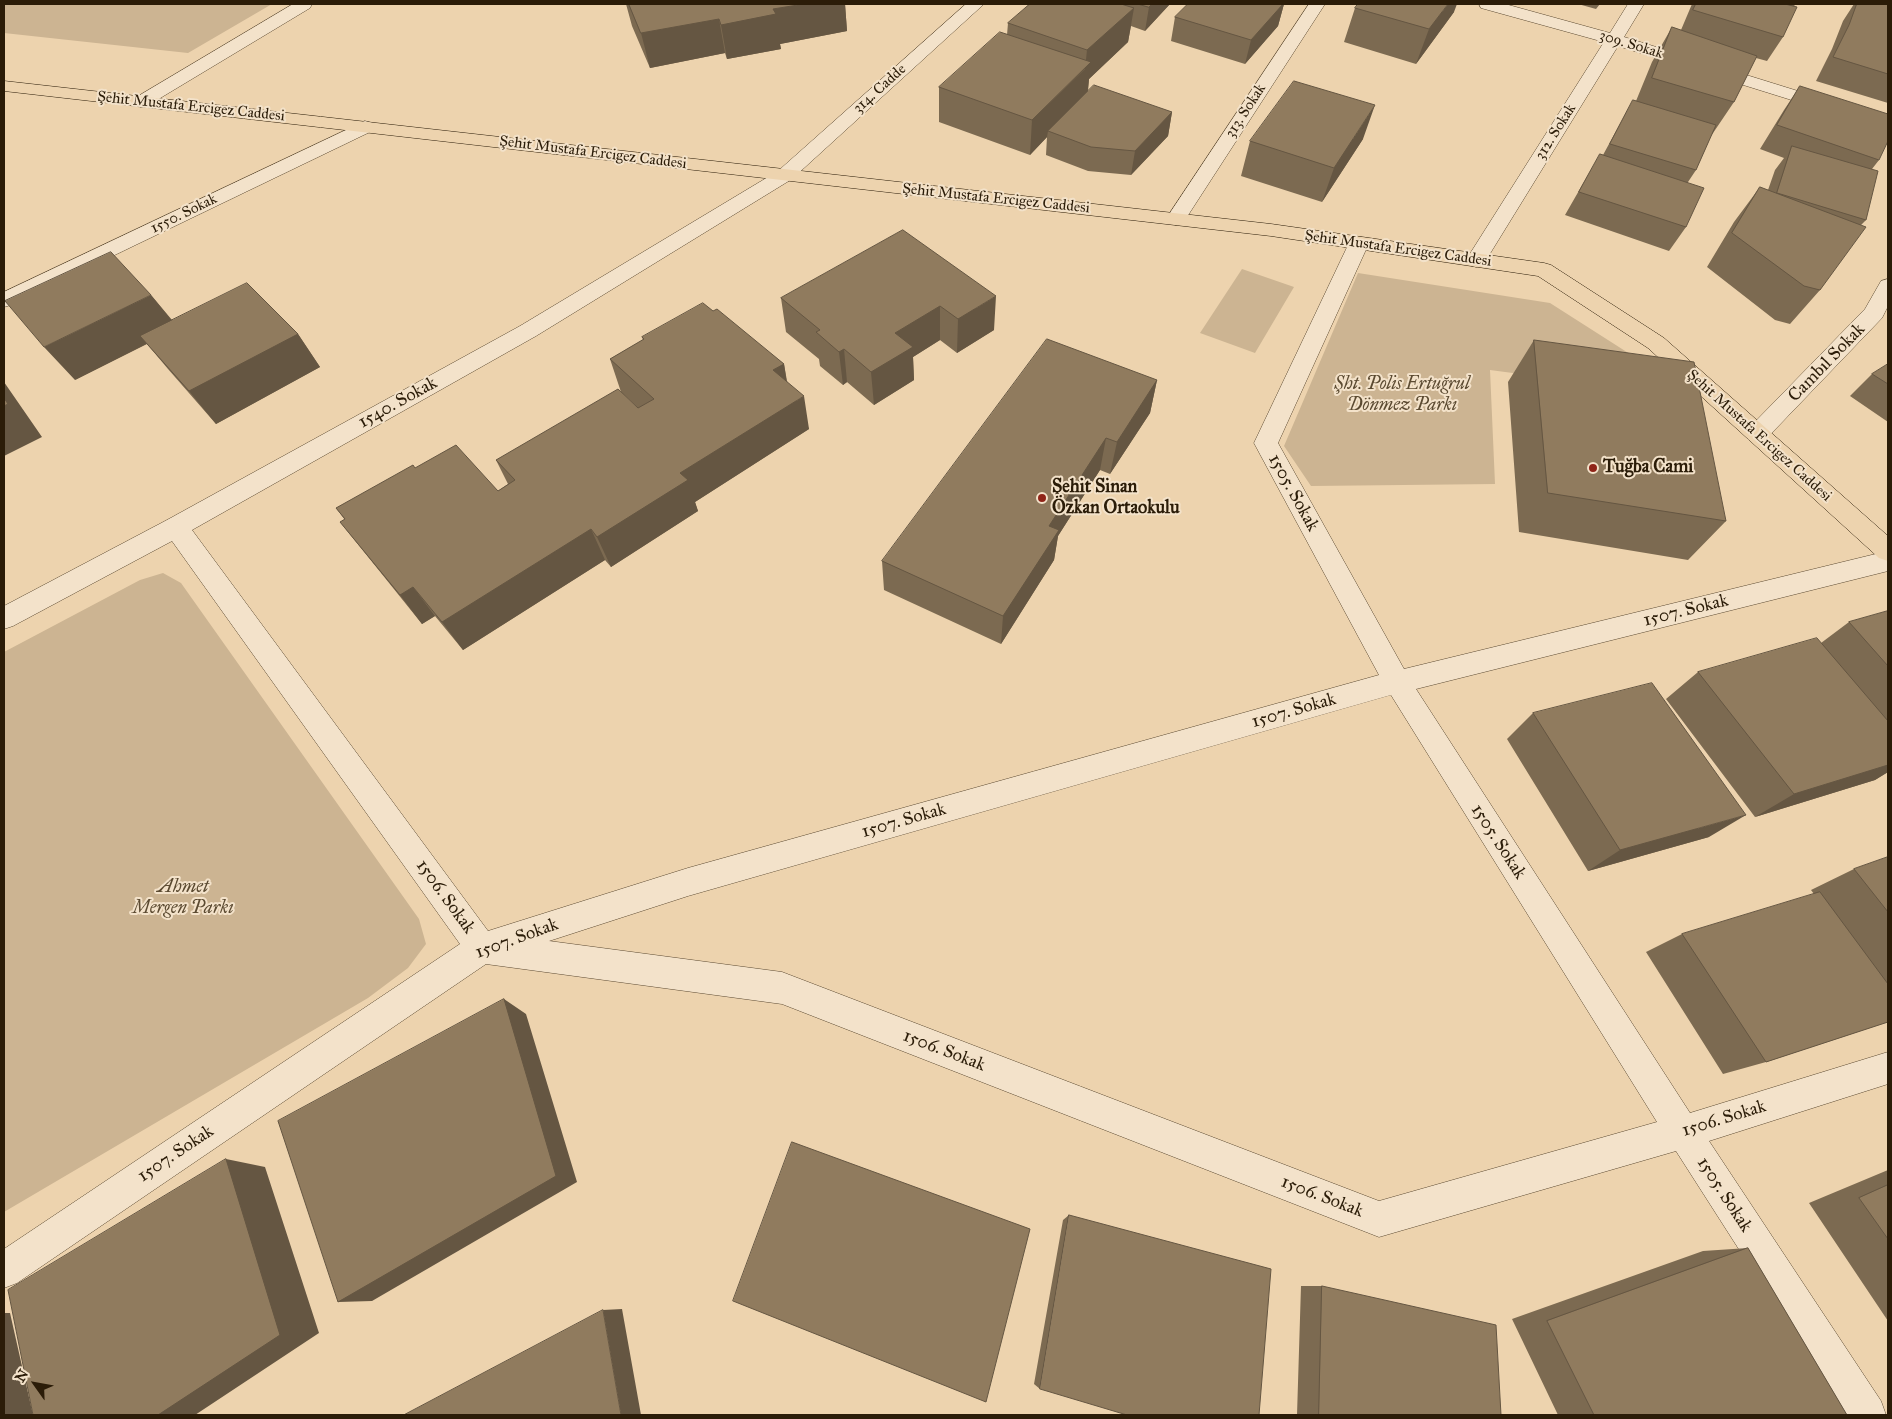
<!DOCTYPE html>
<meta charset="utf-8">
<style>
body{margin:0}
#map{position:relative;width:1892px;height:1419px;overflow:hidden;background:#edd3ae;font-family:"IM FELL Great Primer",serif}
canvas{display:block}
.frame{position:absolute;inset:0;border:5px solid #2b1c08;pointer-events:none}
.north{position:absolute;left:10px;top:1359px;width:50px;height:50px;-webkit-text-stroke:4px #f3e2ca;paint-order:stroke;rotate:302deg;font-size:14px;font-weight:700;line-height:20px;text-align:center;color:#2b1c08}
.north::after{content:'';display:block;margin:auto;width:18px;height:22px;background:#2b1c08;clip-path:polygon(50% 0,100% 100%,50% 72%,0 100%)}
</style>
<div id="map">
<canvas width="1892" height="1419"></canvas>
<div class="frame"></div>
<div class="north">N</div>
</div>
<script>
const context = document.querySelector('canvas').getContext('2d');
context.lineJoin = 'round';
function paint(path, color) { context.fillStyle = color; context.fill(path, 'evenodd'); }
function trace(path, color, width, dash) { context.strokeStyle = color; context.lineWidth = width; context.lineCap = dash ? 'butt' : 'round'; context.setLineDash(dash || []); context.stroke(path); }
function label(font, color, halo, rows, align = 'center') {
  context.font = font + ' "IM FELL Great Primer",serif'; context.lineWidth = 4; context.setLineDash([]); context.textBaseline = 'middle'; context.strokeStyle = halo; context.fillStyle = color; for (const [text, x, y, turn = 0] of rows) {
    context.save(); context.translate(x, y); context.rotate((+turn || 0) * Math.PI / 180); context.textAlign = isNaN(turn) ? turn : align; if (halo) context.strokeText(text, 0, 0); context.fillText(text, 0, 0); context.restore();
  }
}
paint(new Path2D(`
 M4 4H272L188 53 4 33Z
 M1242 269 1294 287 1255 353 1200 333Z
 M1358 273 1550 303 1644 363 1680 395 1490 370 1495 484 1311 486 1284 446Z
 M163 573 181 583 419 919 426 944 408 968 368 998 4 1212V652L140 580Z`), '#ccb492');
const minor = new Path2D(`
 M293 4H312L310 8 147 106 141 107 135 106 132 102 135 98Z
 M966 4H984L792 179 536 336 192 530 488 931 688 868 1379 675 1254 443 1349 243 1352 238 1359 237 1366 238 1369 243 1278 443 1404 669 1888 551V571L1416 689 1690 1113 1888 1052V1084L1709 1141 1881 1401 1886 1415H1845L1676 1151 1379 1237 782 1004 486 964 17 1283 4 1288V1249L460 944 172 541 13 626 4 629V606L167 520 520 326 778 171ZM1391 695 1657 1122 1379 1201 782 972 549 941 688 896Z
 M1309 4H1325L1183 223 1176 225 1169 223 1166 219Z
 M1479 4H1505L1610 33 1628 4H1644L1624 37 1888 119V130L1618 46 1483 265 1476 267 1469 265 1466 260 1604 42 1481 8Z
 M365 121 372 123 374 127 372 131 11 305 4 307V292Z
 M1888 279V306L1882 318 1765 440 1757 442 1749 440 1745 434 1749 428 1865 309 1881 281Z`);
const major = new Path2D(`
 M4 81 1271 224 1544 263 1551 265 1664 338 1888 536V561L1879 558 1648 348 1538 276 1271 236 4 91Z`);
trace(minor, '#5c4a32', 1);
trace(major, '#2b1c08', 1);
paint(minor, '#f3e2ca');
paint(major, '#edd3ae');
paint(new Path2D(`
 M626 4H845L847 31 780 44 781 49 727 59 725 53 650 68 632 26Z
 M1030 4H1170L1145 31 1131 26 1128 42 1089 79 1088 92 1172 112 1168 136 1131 175 1088 171 1046 155 1047 137 1030 155 939 122V87L1007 35 1008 23Z
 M1188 4H1284L1278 26 1245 64 1171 41 1175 17Z
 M1578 4H1600L1596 9Z
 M1692 4H1796L1794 6 1783 37 1767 61 1756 58 1734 102 1711 136 1696 170 1688 182 1686 227 1669 251 1565 215 1600 154 1603 155 1633 100 1636 101 1652 62 1672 27 1681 30Z
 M1854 4H1888V103L1816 81 1832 49 1843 21Z
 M1355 8 1454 12 1416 64 1344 42Z
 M1800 86 1879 160 1872 169 1866 220 1861 225 1820 290 1790 324 1775 320 1707 267 1734 222 1760 187 1768 190 1775 170 1784 158 1760 149 1784 110Z
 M1363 139 1322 202 1241 176 1250 141Z
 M903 230 994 330 957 353 940 340 913 357 914 380 874 405 847 382 843 385 820 366 819 359 786 332 781 298Z
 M151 295 172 320 298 334 320 367 216 424 168 369 147 344 75 380Z
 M713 311 784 364 787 381 809 429 695 502 698 511 611 567 605 560 463 650 435 616 422 624 340 522 345 520 336 508 415 468 498 491 508 484 496 460 638 408 621 392 610 359 643 340 642 337Z
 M1534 340 1726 521 1688 560 1519 532 1508 382Z
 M1888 364V422L1850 396 1872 374Z
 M1157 380 1150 413 1110 474 1100 470 1058 536 1054 560 1001 644 884 590 882 561Z
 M1888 611V772L1875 780 1755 817 1666 699 1698 672 1821 643 1849 622Z
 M1533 713 1709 837 1588 871 1507 739Z
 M1888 857V1022L1766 1062 1723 1074 1646 952 1682 934 1814 894 1811 890 1854 869Z
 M1888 1170V1321L1809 1203Z
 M1069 1215 1040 1389 1034 1384 1063 1220Z
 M1748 1248 1847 1415H1558L1512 1319 1703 1251Z
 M1301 1286H1322L1501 1415H1297Z`), '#7c6a51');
paint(new Path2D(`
 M804 4H845L847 31 780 44 781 49 727 59 721 25 773 9Z
 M1152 4H1170L1145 31 1149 7Z
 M1283 4H1284L1278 26 1245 64 1251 40Z
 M1448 4H1457L1454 12 1416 64 1429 29Z
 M1134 8 1128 42 1089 79 1087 97 1048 131 1047 137 1030 155 1032 120 1085 69 1087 50Z
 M719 19 725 53 650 68 641 33Z
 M1375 105 1363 139 1322 202 1334 168Z
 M1172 112 1168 136 1131 175 1135 151Z
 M151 295 178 328 75 380 44 347Z
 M996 296 994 330 957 353 958 319Z
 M940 306V340L913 357 914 380 874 405 871 372 895 333Z
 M298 334 320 367 216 424 189 391Z
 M844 349 847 382 843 385 839 352Z
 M784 364 789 397 773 370Z
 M1157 380 1150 413 1110 474 1117 442Z
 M4 382 42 437 4 456Z
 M804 396 809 429 695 502 698 511 611 567 597 537 680 473Z
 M1106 438 1100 470 1058 536 1054 560 1001 644 1003 616 1049 526Z
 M591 529 605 560 463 650 442 622Z
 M413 587 435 616 422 624 400 595Z
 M1888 765V772L1875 780 1755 817 1794 794Z
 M1746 815 1709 837 1588 871 1620 850Z
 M504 999 526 1014 577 1182 372 1301 338 1302Z
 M226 1159 265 1167 319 1333 195 1415H158Z
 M622 1309 641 1415H621L603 1310Z
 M4 1313H10L33 1415H4Z`), '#655642');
const building = new Path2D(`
 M629 4H804L773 9 776 14 721 25 719 19 641 33Z
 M1030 4H1121L1134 8 1087 50 1008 23Z
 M1138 4H1152L1149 7Z
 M1188 4H1283L1251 40 1175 17Z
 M1358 4H1448L1429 29 1355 8Z
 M1696 4H1785L1797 7 1783 37 1693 10Z
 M1857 4H1885L1888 5V74L1833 57 1849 25Z
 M1672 27 1757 56 1734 102 1652 78Z
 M1000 32 1091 62 1032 120 939 87Z
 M1294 81 1375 105 1334 168 1250 141Z
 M1094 85 1172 112 1135 151 1091 147 1048 131Z
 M1800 86 1888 114V141L1879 160 1777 125Z
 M1633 100 1716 125 1696 170 1610 144Z
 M1792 146 1878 171 1866 220 1777 193Z
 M1600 154 1704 188 1686 227 1579 192Z
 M1760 187 1866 227 1820 290 1804 286 1732 233Z
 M903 230 996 296 958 319 940 306 895 333 913 347 871 372 844 349 839 352 816 332 820 330 781 298Z
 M111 252 151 295 44 347 5 301Z
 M247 283 298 334 189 391 140 336Z
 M703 303 713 311 717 309 784 364 773 370 804 396 680 473 688 480 597 537 591 529 442 622 413 587 400 595 340 522 345 519 336 508 413 465 415 468 456 445 498 491 515 480 496 460 618 389 638 408 654 399 610 359 644 339 642 337Z
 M1047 339 1157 380 1117 442 1106 438 1049 526 1059 530 1003 616 882 561Z
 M1534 340 1694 362 1726 521 1548 493Z
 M1888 364V384L1872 374Z
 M4 398 8 404 4 406Z
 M1888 611V666L1849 622Z
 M1817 638 1888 721V765L1794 794 1698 672Z
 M1652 683 1746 815 1620 850 1533 713Z
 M1888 857V912L1854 869Z
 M1820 892 1888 984V1022L1766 1062 1682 934Z
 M504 999 556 1176 338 1302 278 1121Z
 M792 1142 1030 1229 986 1402 733 1301Z
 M226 1159 280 1335 158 1415H33L8 1290Z
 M1888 1185V1239L1859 1198Z
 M1069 1215 1271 1269 1259 1415H1127L1040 1389Z
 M1748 1248 1847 1415H1594L1547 1321Z
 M1322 1286 1496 1325 1501 1415H1319Z
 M603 1310 621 1415H404Z`);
paint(building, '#907b5e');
trace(building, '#655642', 1);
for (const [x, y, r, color] of [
 [1593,468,5,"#8f2418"],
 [1042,498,5,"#8f2418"]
]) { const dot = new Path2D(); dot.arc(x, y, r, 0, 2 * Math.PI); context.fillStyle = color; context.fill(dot); trace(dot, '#f3e2ca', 2); }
label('15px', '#2b1c08', '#f3e2ca', [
 ["309. Sokak",1631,45,17],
 ["314. Cadde",880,89,-42],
 ["Şehit Mustafa Ercigez Caddesi",191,107,6],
 ["313. Sokak",1246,111,-57],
 ["312. Sokak",1556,132,-58],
 ["Şehit Mustafa Ercigez Caddesi",593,153,7],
 ["Şehit Mustafa Ercigez Caddesi",996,199,6],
 ["1550. Sokak",184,214,-26],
 ["Şehit Mustafa Ercigez Caddesi",1398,249,8],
 ["Şehit Mustafa Ercigez Caddesi",1759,436,42]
]);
label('18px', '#2b1c08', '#f3e2ca', [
 ["Cambıl Sokak",1827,363,-46],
 ["1540. Sokak",398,403,-29],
 ["1505. Sokak",1293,493,61],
 ["1507. Sokak",1686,611,-14],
 ["1507. Sokak",1294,711,-16],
 ["1507. Sokak",904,821,-16],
 ["1505. Sokak",1498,842,57],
 ["1506. Sokak",445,897,54],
 ["1507. Sokak",517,939,-20],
 ["1506. Sokak",944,1051,21],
 ["1506. Sokak",1724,1119,-17],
 ["1507. Sokak",176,1154,-34],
 ["1505. Sokak",1724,1195,57],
 ["1506. Sokak",1322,1197,21]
]);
label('italic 18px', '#5b4a31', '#f3e2ca', [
 ["Şht. Polis Ertuğrul",1402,385],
 ["Dönmez Parkı",1402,406],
 ["Ahmet",183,888],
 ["Mergen Parkı",183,909]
]);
label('bold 18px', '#2b1c08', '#f3e2ca', [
 ["Tuğba Cami",1603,468],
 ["Şehit Sinan",1052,488],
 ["Özkan Ortaokulu",1052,509]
], 'left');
</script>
